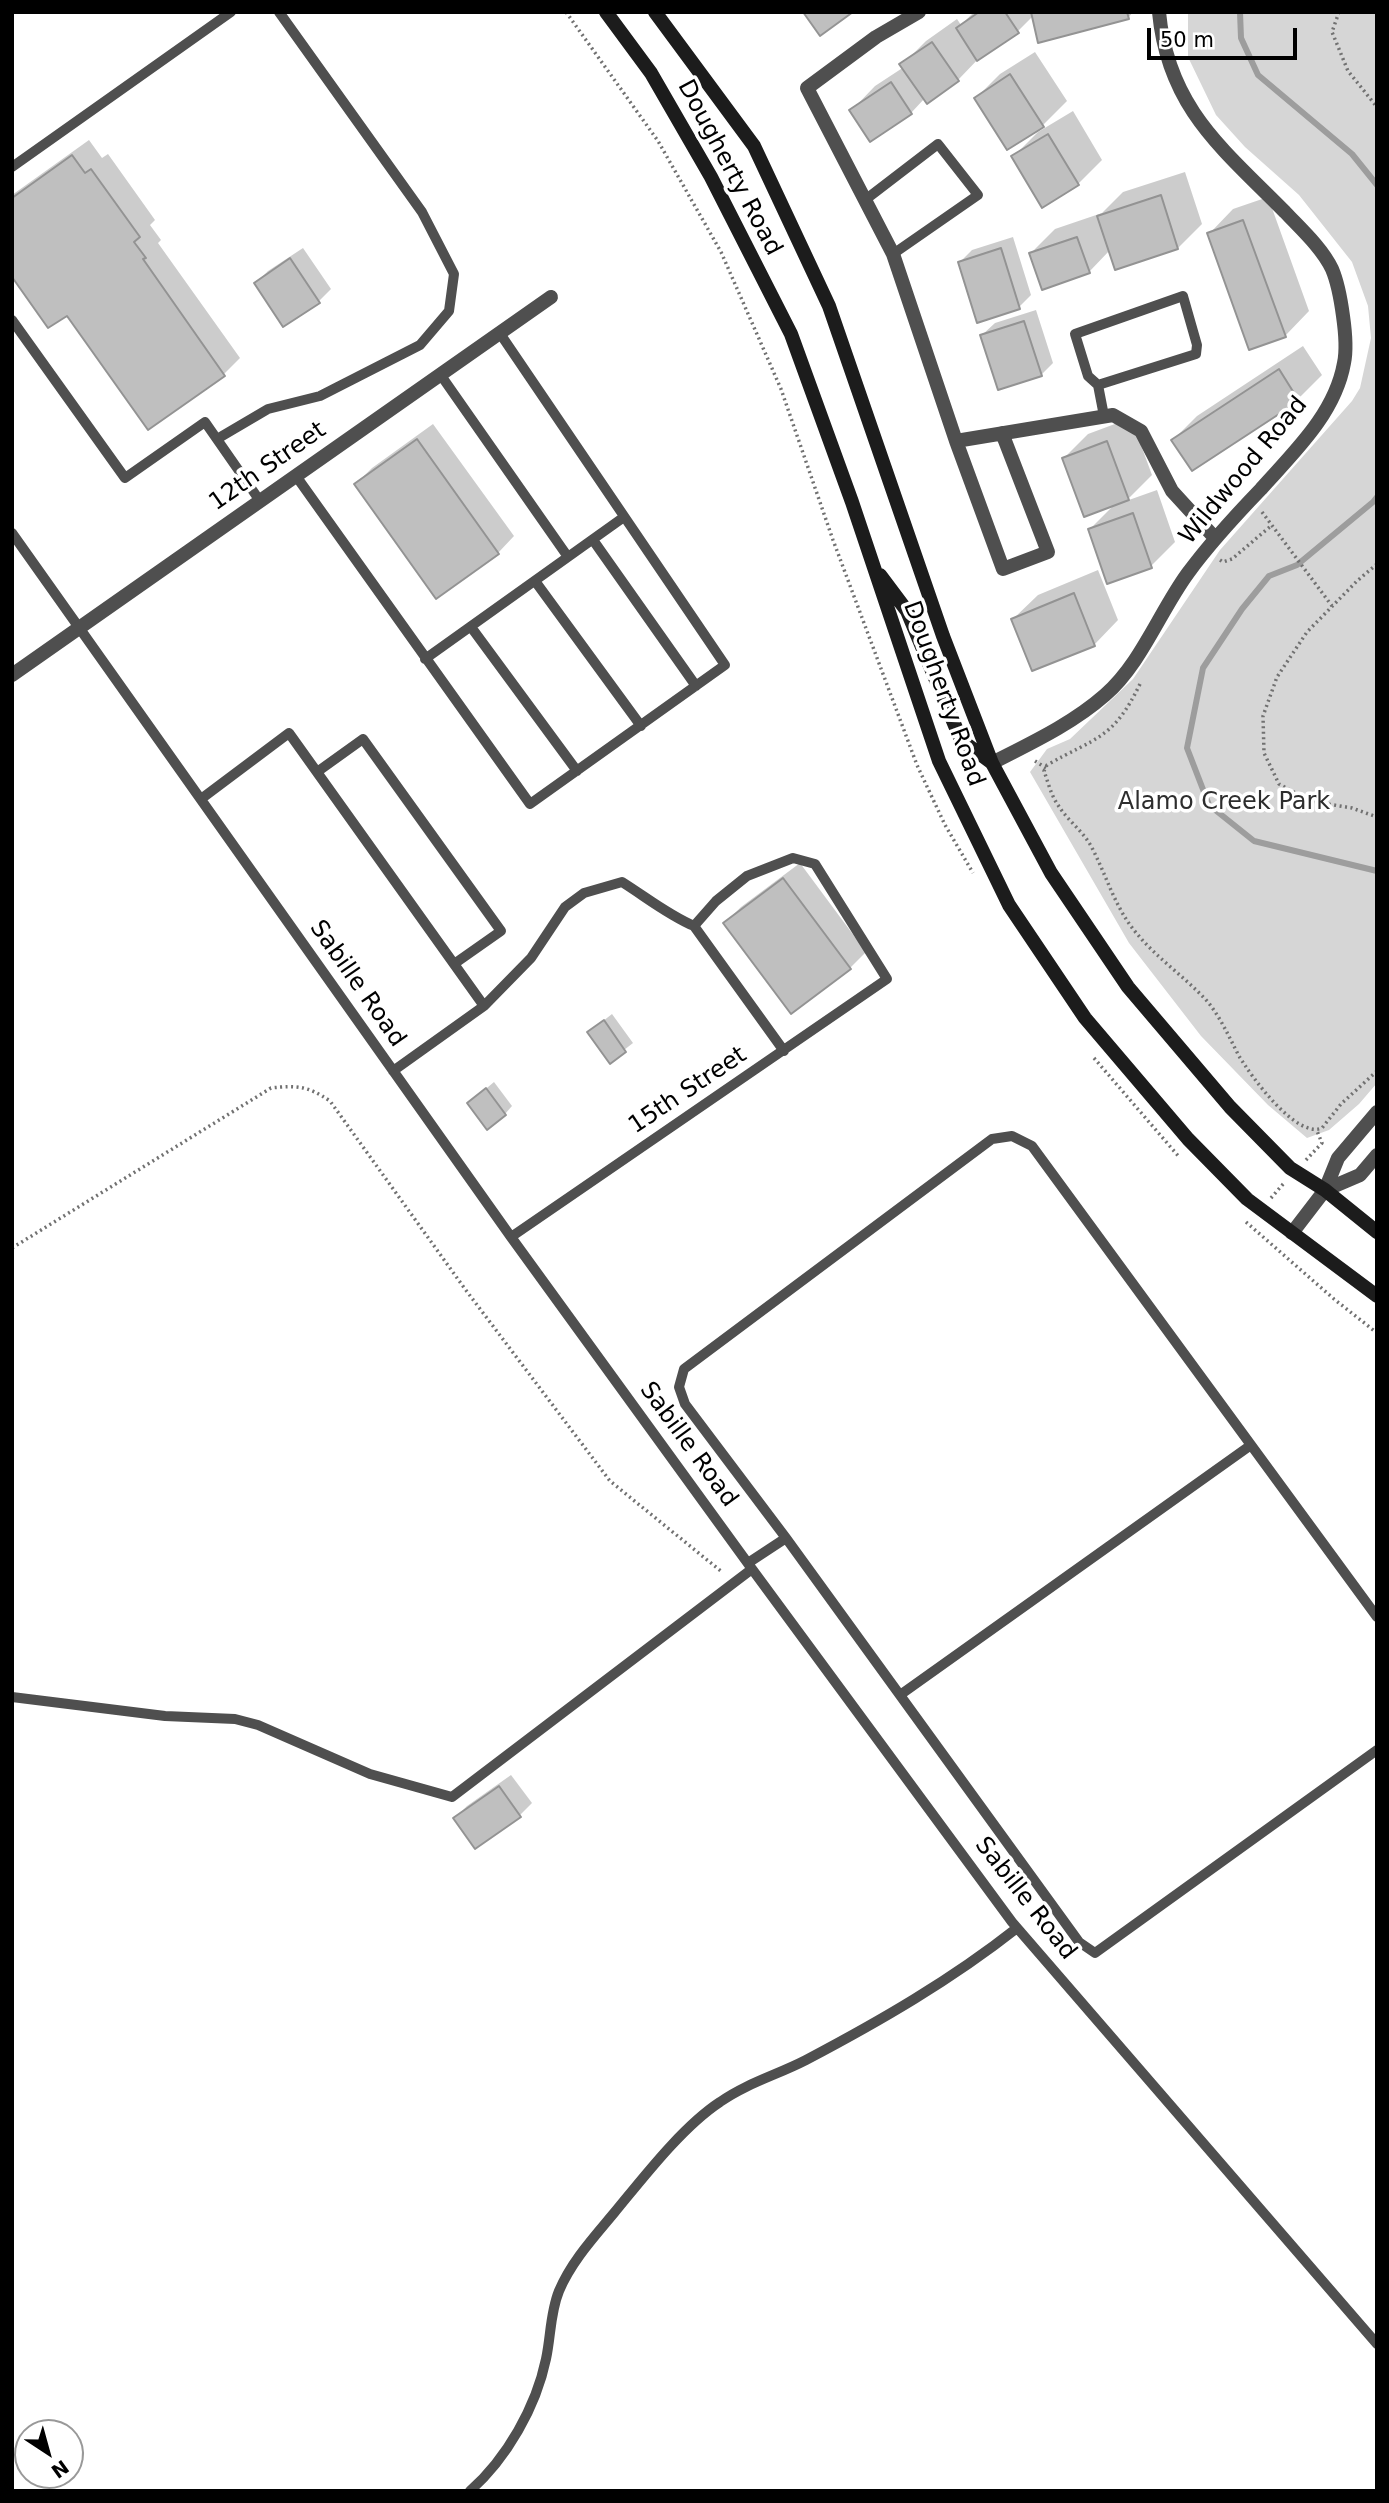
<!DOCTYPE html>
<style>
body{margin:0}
#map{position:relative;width:1389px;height:2503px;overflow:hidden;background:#fff;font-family:"DejaVu Sans",sans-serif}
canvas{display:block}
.frame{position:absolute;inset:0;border:14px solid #000;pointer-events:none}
.north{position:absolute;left:14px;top:2419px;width:70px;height:70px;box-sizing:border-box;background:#fff;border:2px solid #999;border-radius:50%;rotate:144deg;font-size:19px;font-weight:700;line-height:28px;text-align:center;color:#000}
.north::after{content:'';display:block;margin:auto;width:24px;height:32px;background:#000;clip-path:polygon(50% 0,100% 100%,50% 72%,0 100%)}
.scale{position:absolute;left:1147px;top:28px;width:150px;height:32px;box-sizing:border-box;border:4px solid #000;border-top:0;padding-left:9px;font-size:21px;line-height:24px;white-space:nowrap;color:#000;-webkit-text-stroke:5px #fff;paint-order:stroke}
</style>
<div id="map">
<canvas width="1389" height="2503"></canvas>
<div class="frame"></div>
<div class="north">N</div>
<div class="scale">50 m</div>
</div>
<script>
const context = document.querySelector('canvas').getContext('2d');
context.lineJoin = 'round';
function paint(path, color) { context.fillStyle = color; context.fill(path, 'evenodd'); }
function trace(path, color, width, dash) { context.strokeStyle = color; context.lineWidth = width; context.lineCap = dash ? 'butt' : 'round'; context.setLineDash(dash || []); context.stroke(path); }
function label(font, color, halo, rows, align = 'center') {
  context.font = font + ' "DejaVu Sans",sans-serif'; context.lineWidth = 7; context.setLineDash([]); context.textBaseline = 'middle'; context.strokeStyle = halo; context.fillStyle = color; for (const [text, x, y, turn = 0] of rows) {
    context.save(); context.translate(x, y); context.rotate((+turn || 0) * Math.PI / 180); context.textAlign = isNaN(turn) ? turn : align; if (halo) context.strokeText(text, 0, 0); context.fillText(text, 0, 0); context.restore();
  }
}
paint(new Path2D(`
 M1188 12H1377V1083L1359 1104 1329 1130 1307 1138 1268 1105 1201 1036 1129 943 1030 772 1047 749 1070 739 1133 679 1220 550 1352 401 1360 388 1371 338 1368 306 1352 262 1299 195 1245 147 1216 115 1188 57Z`), '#d6d6d6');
paint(new Path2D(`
 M974 12H1133L1128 18 1033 16 1018 31 982 55 958 80 925 98 911 113 851 111 875 86 904 67 902 65 926 41 957 19 961 25Z
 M1035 52 1067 101 1043 125 976 98 1000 74Z
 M1073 111 1102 160 1078 184 1013 157 1038 132Z
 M89 140 102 158 108 154 155 220 150 225 161 240 158 243 240 358 224 374 12 274V195Z
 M1185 172 1202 224 1178 248 1110 250 1089 272 1031 253 1055 229 1102 213 1123 192Z
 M1268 197 1309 311 1285 336 1209 234 1233 209Z
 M1013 237 1031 295 1019 307 960 262 972 250Z
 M303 248 331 289 319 301 256 283 268 271Z
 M1036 310 1053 363 1041 375 982 335 995 323Z
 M1303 346 1322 375 1298 399 1192 469 1173 440 1197 416Z
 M1131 418 1152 475 1126 501 1157 490 1175 542 1151 566 1090 529 1116 503 1064 458 1088 434Z
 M433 424 514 536 498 553 356 484 372 468Z
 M1098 570 1118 620 1094 645 1013 619 1038 595Z
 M800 863 866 952 850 968 725 923 741 907Z
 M612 1014 633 1043 610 1061 589 1032Z
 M494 1082 512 1106 505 1114 469 1103Z
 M511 1775 532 1803 520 1815 455 1818 467 1806Z`), '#0003');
trace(new Path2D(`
 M1240 12 1241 38 1258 75 1352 154 1377 185
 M1377 497 1373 502 1297 565 1269 576 1242 609 1203 668 1187 748 1209 805 1254 841 1377 871`), '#9d9d9d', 6);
const building = new Path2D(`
 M803 12H853L820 36Z
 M979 12H1005L1019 33 977 61 956 28Z
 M1031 12H1127L1129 19 1038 43Z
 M932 42 959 81 927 104 899 64Z
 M1010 74 1044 127 1007 150 974 98Z
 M891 82 912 114 870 142 849 110Z
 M1048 134 1079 185 1042 208 1011 156Z
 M72 155 85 173 91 169 140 237 134 242 146 258 143 259 225 376 148 430 67 316 48 328 12 277V198Z
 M1161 195 1178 249 1115 270 1097 216Z
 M1243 220 1286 337 1249 350 1207 233Z
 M1077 237 1090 273 1042 290 1029 253Z
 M1001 248 1020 309 977 323 958 262Z
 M290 258 320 303 283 327 254 283Z
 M1024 321 1042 376 998 390 980 335Z
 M1279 369 1299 401 1192 471 1171 440Z
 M417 439 499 554 436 599 354 484Z
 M1107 441 1129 500 1084 517 1062 458Z
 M1133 513 1152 568 1107 584 1088 529Z
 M1074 593 1095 646 1032 671 1011 619Z
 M783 878 851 969 791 1014 723 923Z
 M604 1020 626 1052 610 1064 587 1032Z
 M486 1088 506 1115 487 1130 467 1103Z
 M499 1786 521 1817 475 1849 453 1818Z`);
paint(building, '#bfbfbf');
trace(building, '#939393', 2);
trace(new Path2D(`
 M566 12 658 141 721 252 781 389 833 540 917 765 945 825 973 873
 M1339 12 1332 32 1348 71 1377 107
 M1262 512 1332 606
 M1220 560 1223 562 1232 559 1272 525
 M1377 564 1357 581 1307 632 1277 677 1263 716 1264 753 1279 784 1310 801 1352 808 1377 817
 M1140 684C1113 740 1096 737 1047 765L1044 771C1048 782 1051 795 1058 805 1067 820 1082 830 1091 846 1107 876 1115 909 1138 935 1158 959 1185 977 1207 1001 1221 1018 1229 1037 1239 1056 1251 1076 1296 1139 1322 1128L1341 1104 1377 1071
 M1035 761 1046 768
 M1094 1058 1180 1158
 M1306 1160 1322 1143 1317 1131
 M1271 1198 1284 1183
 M1246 1222 1334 1299 1377 1333
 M12 1248 271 1088C297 1085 308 1086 330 1101L465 1289 610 1481 722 1572`), '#717171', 3.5, [2, 3.5]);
trace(new Path2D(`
 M12 167 231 12
 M865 200 938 144 978 195 893 254
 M12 320 125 478 205 422 260 501
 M440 374 568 557
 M1098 385 1088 376 1075 334 1183 296 1197 345 1196 354 1098 385 1104 416
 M217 439 268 409 320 396 420 345 449 311 454 274 422 212 279 12
 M296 476 530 804 725 665 499 332
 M12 533 511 1237 752 1569 1012 1922 1377 2344
 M593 540 696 686
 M535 581 641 726
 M471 627 577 771
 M425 659 624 517
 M317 772 363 739 501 931 454 964
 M201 799 289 733 484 1006
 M393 1071 484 1006 531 958 565 907 584 893 622 882C646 897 668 915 694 926L784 1051
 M511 1237 887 979 815 864 793 858 747 876 716 901 694 926
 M748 1563 786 1538
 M1377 1617 1032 1146 1012 1136 992 1139 684 1369 679 1387 685 1404 786 1538 1079 1942 1095 1953 1377 1750
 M900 1695 1251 1445
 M12 1697 165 1716 235 1719 258 1725 370 1774 452 1797 752 1569
 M470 2491C507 2458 536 2407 546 2359 551 2336 550 2313 559 2291 571 2262 594 2237 614 2213 643 2178 682 2127 720 2102 747 2083 777 2075 806 2060 880 2021 951 1980 1017 1928`), '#4f4f4f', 10);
trace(new Path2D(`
 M919 12 876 37 807 88 893 254 956 441 1113 415 1141 431 1172 491 1215 538
 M956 441 1003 569 1048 552 1002 433
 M12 675 551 297
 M992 763C1031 743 1072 724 1105 695 1141 664 1160 611 1188 573 1210 543 1235 516 1261 489 1294 452 1335 414 1344 363 1347 349 1345 330 1343 316 1341 301 1338 283 1332 269 1322 248 1301 229 1285 212 1223 149 1168 108 1159 12
 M1325 1190 1360 1175 1377 1155
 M1292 1233 1325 1190 1338 1158 1377 1112`), '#4f4f4f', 14);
trace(new Path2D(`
 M606 12 651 73 711 177 791 334 852 502 939 761 1009 905 1085 1018 1188 1139 1247 1199 1377 1296
 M655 12 754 146 829 306 943 636 992 763 1051 873 1128 987 1230 1107 1290 1168 1325 1190 1377 1232
 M880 575 907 611 961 740 992 763`), '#1c1c1c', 14);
label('24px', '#000', '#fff', [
 ["Dougherty Road",729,168,62],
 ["12th Street",268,467,-35],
 ["Wildwood Road",1244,471,-50],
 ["Dougherty Road",943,694,70],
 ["Sabille Road",357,984,55],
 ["15th Street",688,1091,-34],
 ["Sabille Road",688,1445,54],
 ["Sabille Road",1025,1899,52]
]);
label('24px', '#2d2d2d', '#fff', [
 ["Alamo Creek Park",1224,803]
]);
</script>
